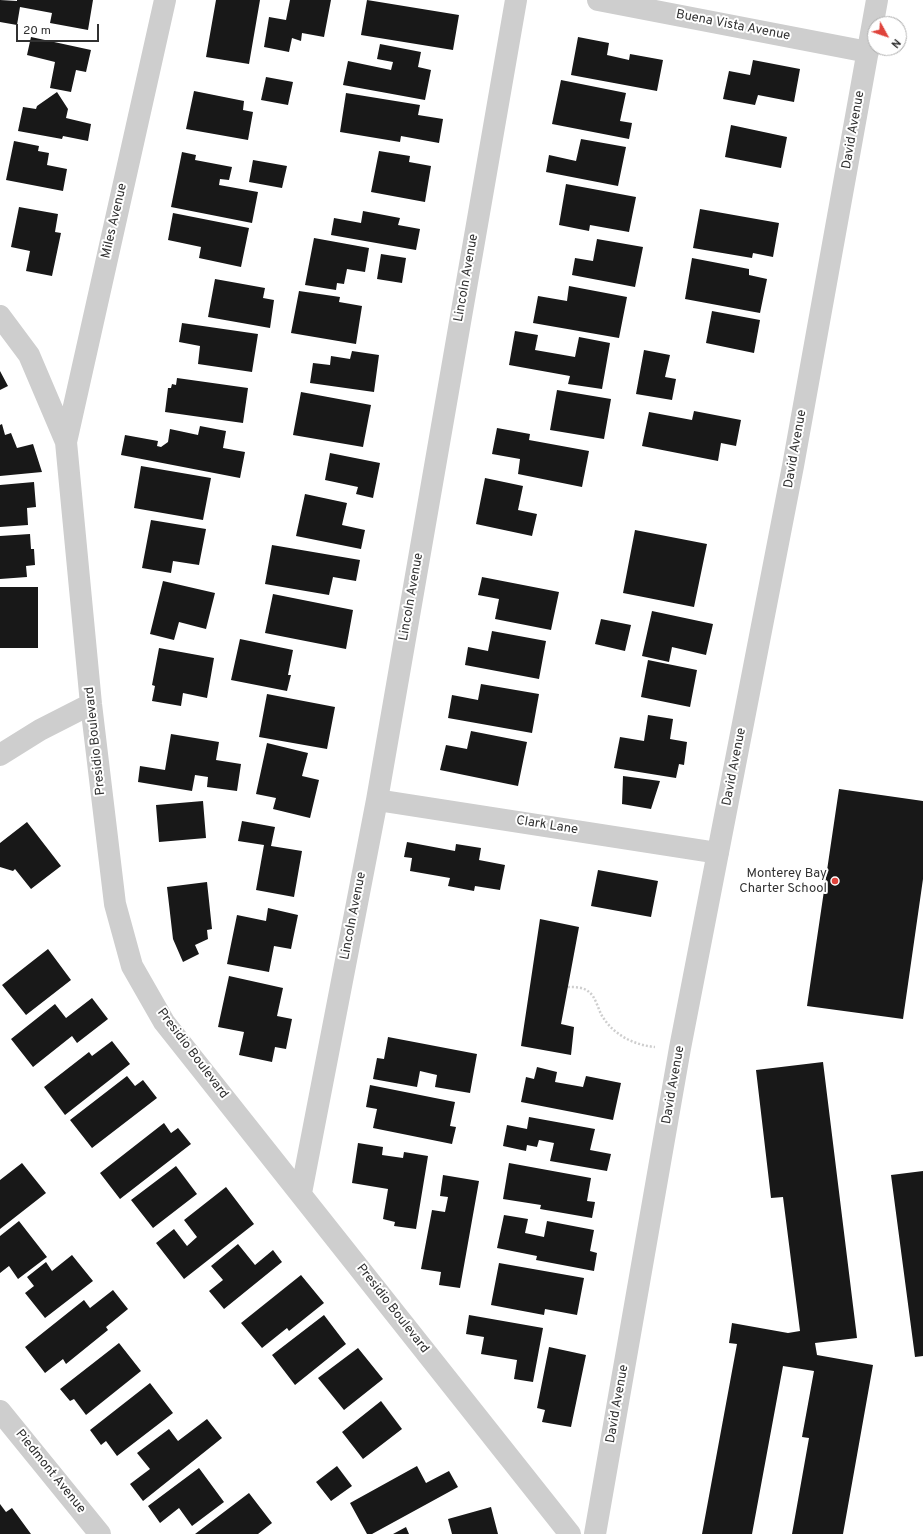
<!DOCTYPE html>
<style>
body{margin:0}
#map{position:relative;width:923px;height:1534px;overflow:hidden;background:#fff;font-family:Overpass,sans-serif}
canvas{display:block}
.north{position:absolute;left:867px;top:16px;width:40px;height:40px;box-sizing:border-box;background:#fff;border:1px solid #adadad;border-radius:50%;rotate:130deg;font-size:11px;font-weight:700;line-height:16px;text-align:center;color:#313131}
.north::after{content:'';display:block;margin:auto;width:14px;height:18px;background:#df433b;clip-path:polygon(50% 0,100% 100%,50% 72%,0 100%)}
.scale{position:absolute;left:16px;top:24px;width:83px;height:18px;box-sizing:border-box;border:2px solid #313131;border-top:0;padding-left:5px;font-size:12px;line-height:14px;white-space:nowrap;color:#313131;-webkit-text-stroke:3px #fff;paint-order:stroke}
</style>
<div id="map">
<canvas width="923" height="1534"></canvas>
<div class="north">N</div>
<div class="scale">20 m</div>
</div>
<script>
const context = document.querySelector('canvas').getContext('2d');
context.lineJoin = 'round';
function paint(path, color) { context.fillStyle = color; context.fill(path, 'evenodd'); }
function trace(path, color, width, dash) { context.strokeStyle = color; context.lineWidth = width; context.lineCap = dash ? 'butt' : 'round'; context.setLineDash(dash || []); context.stroke(path); }
function label(font, color, halo, rows, align = 'center') {
  context.font = font + ' Overpass,sans-serif'; context.lineWidth = 4; context.setLineDash([]); context.textBaseline = 'middle'; context.strokeStyle = halo; context.fillStyle = color; for (const [text, x, y, turn = 0] of rows) {
    context.save(); context.translate(x, y); context.rotate((+turn || 0) * Math.PI / 180); context.textAlign = isNaN(turn) ? turn : align; if (halo) context.strokeText(text, 0, 0); context.fillText(text, 0, 0); context.restore();
  }
}
paint(new Path2D(`
 M0 0 17 1V0H93L88 30 50 23 52 13 20 7 17 25 0 22Z
 M216 0H260L249 64 206 57Z
 M290 0H331L324 37 302 33 301 41 292 38 289 52 264 47 269 17 286 20Z
 M367 0 459 15 453 50 361 35Z
 M31 37 91 50 86 72 76 70 71 92 50 88 55 62 27 55Z
 M578 37 609 43 607 55 629 60 630 54 663 60 657 91 571 75Z
 M380 44 421 52 418 67 431 70 425 100 343 85 348 61 391 70 393 62 377 59Z
 M753 60 800 69 794 102 758 95 755 105 723 99 729 71 750 75Z
 M266 77 293 82 288 105 261 100Z
 M561 80 626 93 620 121 632 123 629 139 552 124Z
 M194 91 244 101 243 110 253 112 248 140 186 129Z
 M57 92 68 109 66 118 91 124 88 141 63 136 62 139 18 131 23 107 36 109 37 106Z
 M346 93 420 105 418 115 443 119 439 143 401 136 400 142 340 132Z
 M731 125 787 137 781 168 725 157Z
 M581 139 626 147 618 186 546 172 549 155 576 161Z
 M14 141 39 146 38 151 49 153 47 165 67 169 63 191 6 180Z
 M379 151 410 156 409 162 431 166 425 202 371 192Z
 M182 152 196 155 195 160 232 167 229 180 220 179 219 185 258 192 252 223 171 207Z
 M253 160 287 166 282 188 249 182Z
 M566 184 636 197 629 232 590 225 589 231 559 225Z
 M19 207 58 214 55 232 61 233 52 276 26 271 30 251 11 247Z
 M700 209 779 223 773 257 753 253 752 258 693 248Z
 M363 211 400 218 398 225 420 229 416 250 331 235 334 218 361 223Z
 M173 213 249 228 241 267 199 258 201 247 168 240Z
 M314 238 369 248 365 272 347 269 344 284 337 283 336 290 305 285Z
 M597 239 643 247 635 287 572 275 575 258 593 261Z
 M381 254 406 258 402 283 377 279Z
 M692 258 749 269V275L767 279 760 313 685 299Z
 M215 279 265 288 263 298 274 300 270 328 208 317Z
 M569 286 627 297 619 338 533 323 538 296 567 301Z
 M299 291 340 297 339 302 362 306 356 344 291 333Z
 M712 311 760 320 754 353 706 343Z
 M182 323 258 334 252 372 198 364 200 346 179 342Z
 M515 331 538 335 535 350 575 357 579 337 610 343 602 389 568 384 570 376 509 365Z
 M644 350 670 355 665 377 676 379 672 400 636 394Z
 M352 351 379 355 374 392 310 383 313 363 330 365 331 356 350 359Z
 M0 371 8 386 0 390Z
 M177 378 248 388 243 423 165 412 168 388H171L172 384 176 385Z
 M557 390 611 399 604 439 550 430Z
 M301 392 371 405 363 447 293 435Z
 M694 411 741 420 736 446 721 443 718 461 642 446 649 412 692 420Z
 M2 424 5 435 11 433 17 448 33 444 42 472 0 476V425Z
 M200 426 226 431 223 448 245 452 240 478 121 455 125 435 158 441 157 446 161 447 168 442 170 429 198 435Z
 M497 428 530 434 529 440 589 451 582 487 518 474 520 459 492 454Z
 M330 453 380 463 373 498 356 494 358 487 325 480Z
 M141 466 211 478 203 520 134 508Z
 M485 478 523 486 518 510 537 514 532 536 476 524Z
 M34 482 36 507 27 508 28 525 0 527V485Z
 M305 494 347 503 342 525 365 530 361 549 296 536Z
 M151 520 206 529 199 565 173 561 171 573 142 568Z
 M635 530 707 544 694 607 623 593Z
 M30 534 31 549H34L35 565 26 566 27 577 0 579V536Z
 M272 545 360 560 356 581 333 577 329 595 265 584Z
 M482 577 559 592 551 630 495 619 499 599 478 595Z
 M163 581 215 593 206 629 179 622 174 640 150 634Z
 M0 587H38V648H0Z
 M273 594 353 610 346 649 265 633Z
 M652 611 713 624 706 655 672 647 669 662 642 656Z
 M601 619 631 625 625 651 595 644Z
 M492 631 546 641 539 679 465 665 468 647 488 651Z
 M240 639 293 650 288 675H291L287 691 231 680Z
 M159 648 214 658 207 698 183 693 181 706 152 701 155 686 152 685Z
 M648 660 697 670 690 707 641 697Z
 M481 684 539 694 532 733 448 718 452 695 478 700Z
 M267 694 335 707 327 749 259 737Z
 M648 715 673 719 670 739 687 742 684 765 679 764 676 778 614 768 620 737 644 741Z
 M471 731 527 742 518 786 440 770 446 745 467 749Z
 M171 734 219 742 216 760 241 764 237 791 207 787 208 777 195 775 192 791 138 782 140 766 165 770Z
 M267 743 308 753 302 776 319 780 310 818 273 809 276 798 256 794Z
 M623 776 660 781 651 809 622 804Z
 M839 789 923 801V879L903 1019 807 1006Z
 M203 801 206 838 159 842 156 805Z
 M242 821 275 827 271 846 302 851 294 897 256 890 264 845 238 841Z
 M27 822 61 866 31 889 15 869 13 871 0 867V843Z
 M407 842 455 851 456 844 481 848 479 860 505 865 500 890 475 886 474 891 448 886 450 878 410 871 412 858 404 857Z
 M598 870 658 881 651 917 591 906Z
 M207 882 212 929 207 930 208 939 195 945 199 954 183 962 173 939 167 887Z
 M268 908 298 915 291 949 274 946 269 972 227 964 237 915 266 921Z
 M540 919 579 927 561 1024 574 1027 571 1055 521 1046Z
 M48 949 71 980 26 1015 2 985Z
 M229 976 283 988 277 1016 292 1019 286 1049 275 1047 272 1062 239 1055 244 1032 218 1027Z
 M92 998 108 1019 77 1043 72 1036 33 1067 11 1039 55 1004 66 1018Z
 M388 1037 477 1054 470 1093 435 1087 437 1075 420 1071 417 1087 373 1079 377 1058 384 1059Z
 M112 1041 130 1064 65 1115 44 1087 89 1052 92 1056Z
 M823 1062 857 1338 815 1343 817 1355 873 1365 843 1534H792L809 1438 802 1437 814 1371 783 1366 752 1534H702L737 1344 729 1343 732 1323 788 1333 800 1331 783 1197 771 1198 756 1070Z
 M537 1067 557 1072 555 1082 583 1087 586 1076 621 1083 613 1120 521 1102 526 1077 534 1079Z
 M127 1076 135 1086 143 1080 157 1098 92 1148 70 1120Z
 M370 1085 455 1102 450 1126 456 1127 452 1144 373 1128 377 1109 366 1107Z
 M529 1117 595 1129 590 1150 611 1154 607 1171 550 1161 554 1143 539 1140 537 1147 527 1145 526 1151 503 1146 507 1125 527 1129Z
 M164 1123 171 1133 178 1128 191 1144 120 1199 100 1173Z
 M358 1143 383 1147 382 1155 403 1158 404 1152 428 1156 416 1229 394 1226 395 1222 383 1219 388 1189 352 1183Z
 M22 1163 46 1193 0 1229V1180Z
 M509 1163 591 1178 587 1201 595 1202 592 1218 540 1209 541 1205 503 1199Z
 M176 1166 197 1194 153 1228 131 1200Z
 M923 1171V1356L915 1357 891 1175Z
 M443 1175 479 1181 460 1288 439 1285 441 1272 421 1269 432 1210 445 1212 448 1197 440 1196Z
 M226 1187 254 1224 184 1279 156 1243 174 1229 187 1246 197 1237 184 1220Z
 M504 1215 528 1219 525 1233 544 1237 547 1221 594 1230 590 1251 597 1253 594 1271 536 1260 537 1256 497 1248Z
 M19 1221 47 1257 18 1279 9 1266 0 1273V1236Z
 M238 1244 255 1265 273 1250 282 1262 224 1309 209 1291 223 1280 211 1266Z
 M72 1255 93 1281 45 1318 25 1293 34 1286 27 1277 46 1262 52 1271Z
 M499 1263 584 1278 577 1315 545 1309 544 1315 491 1305Z
 M301 1275 324 1303 289 1331 287 1328 262 1348 241 1323Z
 M113 1290 128 1309 106 1327 108 1330 66 1364 63 1359 45 1373 25 1347 84 1300 90 1308Z
 M324 1315 346 1344 295 1385 272 1355Z
 M469 1315 543 1328 533 1382 514 1379 517 1360 481 1354 484 1337 466 1334Z
 M119 1343 141 1371 86 1415 74 1399 70 1401 60 1389Z
 M549 1347 586 1355 571 1427 542 1422 545 1410 537 1408Z
 M358 1348 383 1379 344 1410 318 1378Z
 M150 1383 173 1413 117 1456 106 1441 101 1445 90 1430Z
 M381 1401 402 1429 363 1459 342 1432Z
 M207 1419 222 1438 143 1501 130 1484 150 1469 137 1453 169 1429 178 1441Z
 M337 1466 352 1486 331 1501 316 1482Z
 M417 1466 426 1483 449 1471 458 1487 372 1534H367L350 1503Z
 M199 1468 224 1502 192 1526 179 1508 160 1523 148 1506Z
 M249 1493 272 1523 258 1534H195Z
 M0 1504 6 1512 12 1508 31 1534H0Z
 M491 1507 498 1534H452L448 1519Z
 M406 1527 409 1534H393Z`), '#181818');
trace(new Path2D(`
 M568 987C575 987 584 987 589 992 595 996 598 1008 601 1014 612 1034 633 1045 655 1047`), '#cecece', 2.5, [2, 2]);
trace(new Path2D(`
 M598 0 868 52
 M0 316 29 355 66 442 91 704 115 904 132 966 164 1022 570 1534
 M66 442 165 0
 M0 755 40 730 91 704
 M377 800 718 853
 M301 1193 377 800 516 0
 M0 1411 100 1534
 M595 1534 680 1048 793 466 877 0`), '#cecece', 22);
for (const [x, y, r, color] of [
 [835,881,4,"#df433b"]
]) { const dot = new Path2D(); dot.arc(x, y, r, 0, 2 * Math.PI); context.fillStyle = color; context.fill(dot); trace(dot, '#fff', 1.5); }
label('13px', '#313131', '#fff', [
 ["Buena Vista Avenue",733,26,11],
 ["David Avenue",854,130,-80],
 ["Miles Avenue",115,221,-77],
 ["Lincoln Avenue",467,278,-80],
 ["David Avenue",796,449,-80],
 ["Lincoln Avenue",412,597,-80],
 ["Presidio Boulevard",96,741,-96],
 ["David Avenue",735,767,-79],
 ["Clark Lane",547,826,9],
 ["Lincoln Avenue",354,916,-79],
 ["Presidio Boulevard",192,1054,53],
 ["David Avenue",674,1085,-80],
 ["Presidio Boulevard",392,1309,52],
 ["David Avenue",618,1404,-80],
 ["Piedmont Avenue",50,1472,51]
]);
label('13px', '#313131', '#fff', [
 ["Monterey Bay",827,874],
 ["Charter School",827,889]
], 'right');
</script>
